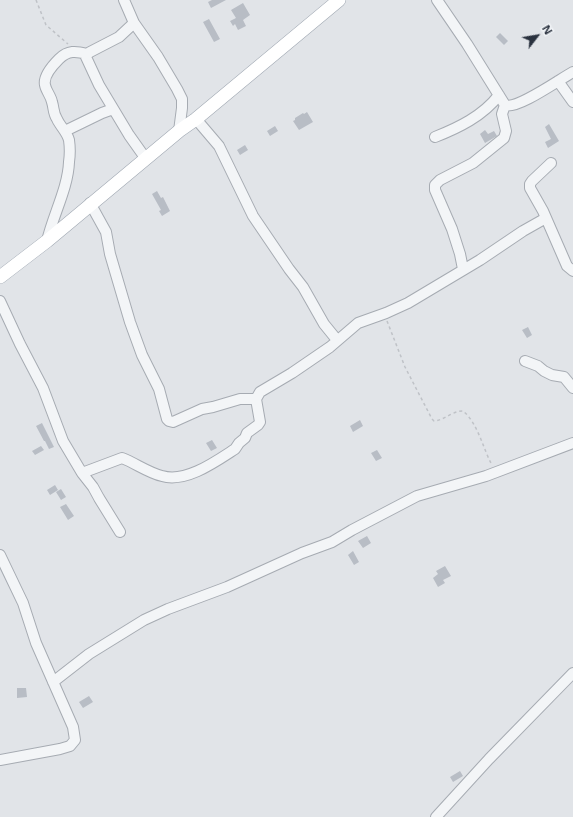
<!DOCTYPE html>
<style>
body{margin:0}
#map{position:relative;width:573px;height:817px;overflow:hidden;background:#e1e4e8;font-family:"Noto Sans",sans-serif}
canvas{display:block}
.north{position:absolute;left:517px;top:16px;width:40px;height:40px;-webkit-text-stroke:3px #f0f3f6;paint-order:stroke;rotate:59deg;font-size:11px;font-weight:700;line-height:16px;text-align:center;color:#2a323f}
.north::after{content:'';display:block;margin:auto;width:14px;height:18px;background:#2a323f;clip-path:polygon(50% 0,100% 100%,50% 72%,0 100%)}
</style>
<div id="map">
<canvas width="573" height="817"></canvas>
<div class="north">N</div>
</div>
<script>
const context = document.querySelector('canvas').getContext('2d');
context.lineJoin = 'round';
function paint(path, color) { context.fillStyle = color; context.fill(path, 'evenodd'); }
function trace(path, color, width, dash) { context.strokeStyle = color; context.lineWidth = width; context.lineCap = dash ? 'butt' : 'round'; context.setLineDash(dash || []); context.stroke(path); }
paint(new Path2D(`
 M212 0H226L211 8 208 2Z
 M243 3 250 15 243 20 246 26 238 30 235 24 233 26 230 21 236 18 231 10Z
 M209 19 220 39 214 42 203 22Z
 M500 33 508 41 504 45 496 37Z
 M307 112 313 122 299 130 293 121 295 120V118L303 113 304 114Z
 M549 124 559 141 548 148 545 142 551 139 545 127Z
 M275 126 278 131 270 136 267 131Z
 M485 130 488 134 494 131 497 136 485 143 480 134Z
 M245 145 248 150 240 155 237 150Z
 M157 191 161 198 163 197 170 211 162 216 159 211 161 210 152 194Z
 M528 327 532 335 527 338 522 330Z
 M360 420 363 426 353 432 350 426Z
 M42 423 54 447 49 449 45 441H44L36 426Z
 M212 440 217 448 211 451 206 443Z
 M41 446 44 450 35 455 32 451Z
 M377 450 382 458 376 461 371 453Z
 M55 485 58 490 50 495 47 490Z
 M61 489 66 497 61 500 56 492Z
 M66 504 74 516 68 520 60 507Z
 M367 536 371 543 363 548 358 541Z
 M353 551 359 562 354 565 348 555Z
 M445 566 451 576 443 580 445 583 438 587 433 578 438 574 436 571Z
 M17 688H26L27 697 17 698Z
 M89 696 93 702 83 708 79 702Z
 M460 771 463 776 453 782 450 777Z`), '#b8bdc5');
const minor = new Path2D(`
 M124 0 134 23 158 57 177 89 182 99V108L179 131
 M437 0 467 44 505 105C517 110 560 79 573 72
 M134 23 119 37 90 52 87 54 86 57 99 85 129 135 146 159
 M558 81 573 102
 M196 119 219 146 253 216 289 269 303 287 324 324 337 340
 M65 131 102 113 113 109
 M435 137C458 128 483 116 499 95
 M551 163 532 181 530 184V188L543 211 567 266 573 271
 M90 203 106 232 110 254 130 322 142 355 159 389 167 419 169 421 173 422 202 409 213 407 240 399H256
 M47 241C53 215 68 188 69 162 70 155 70 147 69 140 67 132 60 126 57 119 53 113 54 108 52 102 51 96 46 91 45 85 43 76 53 65 59 59 68 50 76 51 87 54
 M463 269 460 254 452 229 435 190V185L440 180 473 163 504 138 506 131 502 114 505 105
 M0 301 20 344 43 388 63 441 82 473 93 487 99 498 120 532
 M525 361 538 366 544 371 552 375 564 377 573 388
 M82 473 122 458C135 463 149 473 162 476 186 483 215 462 235 449L239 443 245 438 247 433 258 425 260 422 256 399 260 392 292 373 330 347 358 323 386 313 408 303 480 260 523 231 546 218
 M0 555 23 603 36 643 73 727 75 740 70 746 60 749 0 760
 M53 682 89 654 144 620 168 609 227 587 302 553 332 542 352 530 417 496 486 476 573 443
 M436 817 489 759 573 673`);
const major = new Path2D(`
 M0 277 47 241 179 131 196 119 339 0`);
trace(minor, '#a6abb2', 12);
trace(major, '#a1a9b3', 14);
trace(new Path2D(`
 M36 0 46 25 68 44
 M387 321 405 367 432 419 434 421C445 420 452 411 463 411 478 423 483 449 492 465`), '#bfc2c7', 1.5, [3, 3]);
trace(minor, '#f3f5f7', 10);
trace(major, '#fff', 13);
</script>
